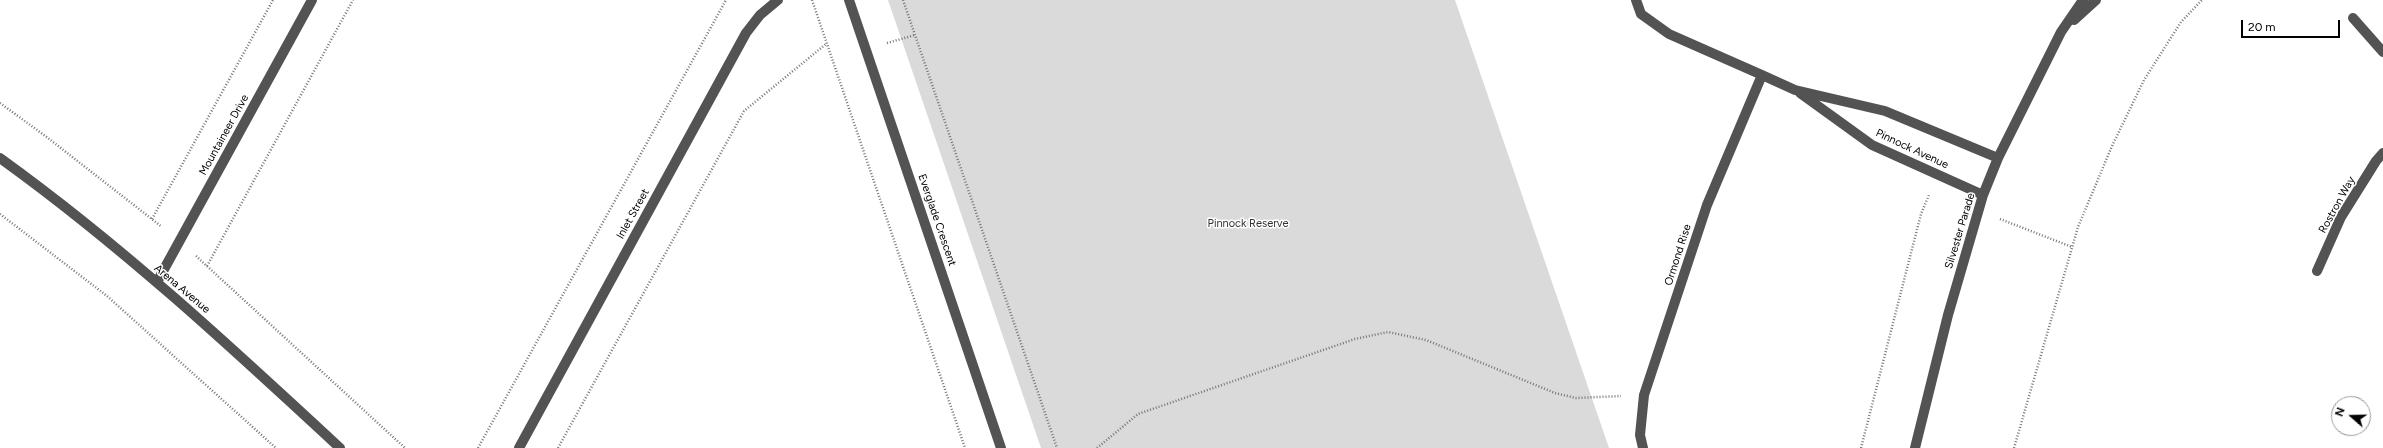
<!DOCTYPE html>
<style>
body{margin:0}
#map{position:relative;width:2383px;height:448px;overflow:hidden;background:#fff;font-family:Figtree,sans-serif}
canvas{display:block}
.north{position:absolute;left:2331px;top:396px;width:40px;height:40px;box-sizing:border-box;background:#fff;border:1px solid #999;border-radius:50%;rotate:290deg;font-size:11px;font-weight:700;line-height:16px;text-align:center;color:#000}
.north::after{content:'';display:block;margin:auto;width:14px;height:18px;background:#000;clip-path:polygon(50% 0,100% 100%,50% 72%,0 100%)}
.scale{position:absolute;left:2241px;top:20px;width:99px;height:18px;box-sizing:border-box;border:2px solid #000;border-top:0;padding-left:5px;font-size:12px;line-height:14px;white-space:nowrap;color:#000;-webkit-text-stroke:3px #fff;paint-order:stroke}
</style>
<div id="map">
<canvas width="2383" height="448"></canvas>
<div class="north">N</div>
<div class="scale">20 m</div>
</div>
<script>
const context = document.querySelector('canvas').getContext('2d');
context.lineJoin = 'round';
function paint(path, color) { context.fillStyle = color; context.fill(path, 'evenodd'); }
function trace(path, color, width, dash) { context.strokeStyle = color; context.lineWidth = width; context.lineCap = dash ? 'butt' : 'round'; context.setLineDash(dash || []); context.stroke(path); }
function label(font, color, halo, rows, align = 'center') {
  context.font = font + ' Figtree,sans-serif'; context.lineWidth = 3; context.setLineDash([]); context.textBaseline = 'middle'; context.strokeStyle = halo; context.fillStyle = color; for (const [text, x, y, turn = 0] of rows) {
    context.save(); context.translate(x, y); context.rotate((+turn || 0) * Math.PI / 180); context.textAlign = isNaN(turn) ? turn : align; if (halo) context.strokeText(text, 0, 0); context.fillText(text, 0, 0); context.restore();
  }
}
paint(new Path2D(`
 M888 0H1455L1609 448H1041Z`), '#dadada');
trace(new Path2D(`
 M812 0 965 448
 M903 0 1057 448
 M887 43 915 35
 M0 103 48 138 162 227
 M0 214 107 296 276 448
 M152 219 273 0
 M2000 219 2072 247
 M196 256 405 448
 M207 266 353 0
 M478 448 726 0
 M558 448 744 111 826 44
 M1097 448 1138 414 1355 339 1388 332 1426 340 1555 393 1576 398 1621 396
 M1861 448 1921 214 1929 195
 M2014 448 2078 227 2112 146 2144 80 2181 22 2202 0`), '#757575', 2.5, [1, 2]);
trace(new Path2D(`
 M849 0 1001 448
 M1636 0 1641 14 1669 34 1762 75 1795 90 1885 111 1998 158
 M2353 18 2383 52
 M2074 20 2096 0
 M1800 93 1872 145 1983 195
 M0 158C121 245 231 347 340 448
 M2317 271 2341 217 2376 161 2383 153
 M157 282 312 0
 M519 448 746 33 760 15 778 0
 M1643 448 1640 435 1644 395 1707 205 1762 75
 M1915 448 1948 315 1983 195 1998 158 2061 32 2083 0`), '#535353', 10);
label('11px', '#000', '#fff', [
 ["Mountaineer Drive",224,135,-61],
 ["Pinnock Avenue",1912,149,25],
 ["Rostron Way",2337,205,-61],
 ["Inlet Street",633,214,-61],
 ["Everglade Crescent",937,220,71],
 ["Silvester Parade",1960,231,-73],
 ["Ormond Rise",1678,255,-72],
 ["Arena Avenue",182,289,40]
]);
label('11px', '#313131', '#fff', [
 ["Pinnock Reserve",1248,224]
]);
</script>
